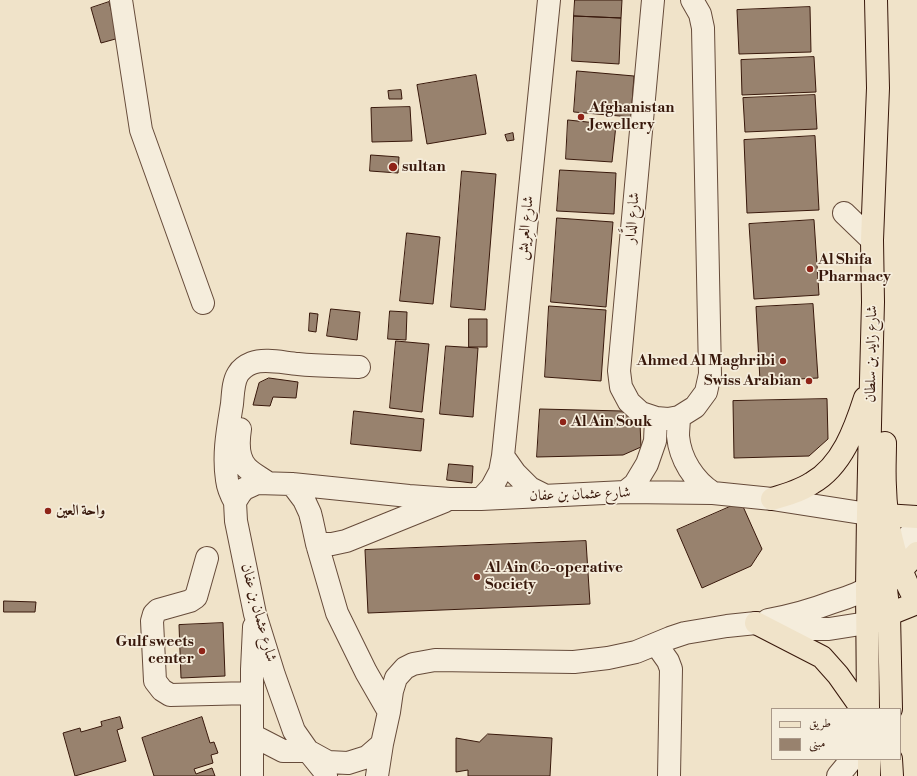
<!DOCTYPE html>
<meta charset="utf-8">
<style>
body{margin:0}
#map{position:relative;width:917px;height:776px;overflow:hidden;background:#f0e3c9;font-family:"Libre Bodoni",Amiri,serif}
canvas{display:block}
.legend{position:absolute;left:771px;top:708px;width:130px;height:52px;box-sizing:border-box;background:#f5eddc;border:1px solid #a99888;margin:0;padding:5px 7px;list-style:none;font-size:12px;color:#38180b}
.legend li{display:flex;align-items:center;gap:8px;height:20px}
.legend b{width:20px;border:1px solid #a99888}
</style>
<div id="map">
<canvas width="917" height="776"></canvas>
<ul class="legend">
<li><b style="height:5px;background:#f0e3c9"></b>طريق</li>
<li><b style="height:11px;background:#98826e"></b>مبنى</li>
</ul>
</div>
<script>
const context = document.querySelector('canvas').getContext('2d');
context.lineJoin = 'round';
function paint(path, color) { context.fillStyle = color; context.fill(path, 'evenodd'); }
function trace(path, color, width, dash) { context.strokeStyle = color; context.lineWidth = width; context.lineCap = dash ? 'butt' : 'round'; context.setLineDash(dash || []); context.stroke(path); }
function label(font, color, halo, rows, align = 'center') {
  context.font = font + ' "Libre Bodoni",Amiri,serif'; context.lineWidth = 3.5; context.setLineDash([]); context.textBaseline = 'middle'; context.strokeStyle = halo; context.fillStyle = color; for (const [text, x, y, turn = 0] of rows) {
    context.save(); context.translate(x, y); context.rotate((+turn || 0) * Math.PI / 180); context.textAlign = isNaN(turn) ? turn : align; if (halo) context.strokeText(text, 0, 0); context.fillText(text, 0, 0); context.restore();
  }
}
const building = new Path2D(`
 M575 0H622L621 18 574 16Z
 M109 2 119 38 101 43 91 8Z
 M810 7 811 52 739 54 737 10Z
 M574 16 621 18 619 64 572 61Z
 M814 57 816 92 742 95 741 60Z
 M577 71 634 76 631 117 574 112Z
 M476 75 486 134 427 144 417 85Z
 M401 90 402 99H389L388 91Z
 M815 95 817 129 745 132 743 98Z
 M410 107 412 141 372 142 371 108Z
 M568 120 616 125 612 162 566 159Z
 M513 133 514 140 507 141 505 135Z
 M815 136 819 210 747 213 744 140Z
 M371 155 399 157 398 173 370 171Z
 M560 170 616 173 614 214 557 211Z
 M462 171 496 174 485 310 451 307Z
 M557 218 613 222 606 307 551 302Z
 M814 220 819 295 754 299 749 224Z
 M407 233 440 237 433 304 400 301Z
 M813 304 818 378 760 381 756 307Z
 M549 306 606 310 601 381 545 377Z
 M331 309 360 312 357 340 327 336Z
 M390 311 407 312 406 340 388 339Z
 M310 313 318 314 316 332 309 331Z
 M469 319H487V347H469Z
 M396 341 429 344 422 412 390 408Z
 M446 346 478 348 473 417 440 414Z
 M269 378 298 382 296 398 273 397 270 406 253 405 259 383Z
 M827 399 828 439 809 456 734 458 733 401Z
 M540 409 623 411 640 423 641 447 623 455 537 457Z
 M354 411 424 419 421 451 351 444Z
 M449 464 473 466 472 483 447 480Z
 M741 502 762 549 751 566 702 588 677 530Z
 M586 541 590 604 368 613 365 550Z
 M4 601 36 602 35 612H4Z
 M223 623 225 676 181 678 179 625Z
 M120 717 123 728 117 730 126 761 75 776 63 733 80 728 81 732 102 726 101 722Z
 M202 717 210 743 214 742 218 753 211 755 213 763 194 769 196 774 212 768 215 776H154L142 738Z
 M488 734 552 738 550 776H468V770L456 772V738L479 742Z`);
paint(building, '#98826e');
trace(building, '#38180b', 1);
const minor = new Path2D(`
 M121 0 141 130 203 303
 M653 0 619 371 621 387 629 402 641 413 656 418 668 419 679 417 695 407 706 392 710 374 703 28 700 14 692 0
 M844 213 872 240
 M679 417C679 423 678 429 678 436 680 459 694 481 713 493
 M240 429C238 442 237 458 247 468 253 474 261 478 268 483
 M503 456 515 473 530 488 546 496
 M292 484 304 500 310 513 312 521 317 544 337 613 366 672 389 712
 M625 492 635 484 647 464 655 441 656 418
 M481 499 492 487 500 472 503 456 549 0
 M235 502C231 495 228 488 227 480 223 454 228 429 232 404 233 394 233 382 238 374 241 369 247 365 252 363 265 358 284 363 298 364 318 366 338 366 359 367
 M317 544H332L346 541 445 501
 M207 558 196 597 190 601 158 610 154 614 152 621 155 681 162 690 170 695 252 693
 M768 620C791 616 812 610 833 602 849 597 865 592 877 581 893 566 905 542 917 523
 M656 644 668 661 671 669 669 776
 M252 735 283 751H308L328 762 348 763 367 757 382 744
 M252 776V669L254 627
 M326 776 325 772 308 751 294 731 274 675 255 614 236 521 235 502 240 494 244 489 257 483 292 484 409 496 450 499H481L625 492 713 493 772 499 868 514
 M377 776 382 744 389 712 392 691 396 678 405 668 413 664 435 660 574 662 608 658 636 652 670 638 685 633 727 626 756 623 788 629H829L867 623
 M838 776 852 759`);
const major = new Path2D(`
 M868 514 917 517
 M872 621 917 603`);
const highway = new Path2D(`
 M885 443C885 458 884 472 885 487 886 527 897 568 917 603
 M772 499C786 495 800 491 812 483 842 466 855 429 865 398
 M875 540 884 573 889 614 891 709
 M893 579 917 553
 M756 623 822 657 838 675 862 709
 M868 709 867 589 868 514 871 380 873 302 872 240 878 88 876 0
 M891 759 892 776
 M869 776V759`);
trace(minor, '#664b3a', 24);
trace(major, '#38180b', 24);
trace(highway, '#38180b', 24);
trace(minor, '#f5eddc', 22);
trace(major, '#f0e3c9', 22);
trace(highway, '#f0e3c9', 22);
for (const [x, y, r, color] of [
 [581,117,4,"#8f2418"],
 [393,167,5,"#8f2418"],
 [810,269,4,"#8f2418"],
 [783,361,4,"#8f2418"],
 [809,381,4,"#8f2418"],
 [563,422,4,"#8f2418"],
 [48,511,4,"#8f2418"],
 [477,577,4,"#8f2418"],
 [202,651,4,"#8f2418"]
]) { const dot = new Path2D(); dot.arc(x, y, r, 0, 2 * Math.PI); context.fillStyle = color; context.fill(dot); trace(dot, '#f5eddc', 1.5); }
label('bold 15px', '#38180b', '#f5eddc', [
 ["Afghanistan",589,108],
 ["Jewellery",589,125],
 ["sultan",402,167],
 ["Al Shifa",818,260],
 ["Pharmacy",818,277],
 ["Ahmed Al Maghribi",775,361,"right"],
 ["Swiss Arabian",801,381,"right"],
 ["Al Ain Souk",571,422],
 ["واحة العين",56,511],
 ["Al Ain Co-operative",485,568],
 ["Society",485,585],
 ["Gulf sweets",194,642,"right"],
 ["center",194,659,"right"]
], 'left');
label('15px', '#38180b', '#f5eddc', [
 ["شارع الدَّار",633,218,-85],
 ["شارع العِريش",526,228,-84],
 ["شارع زايد بن سلطان",872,354,-89],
 ["شارع عثمان بن عفان",580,495,-2],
 ["شارع عثمان بن عفان",258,613,75]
]);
</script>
